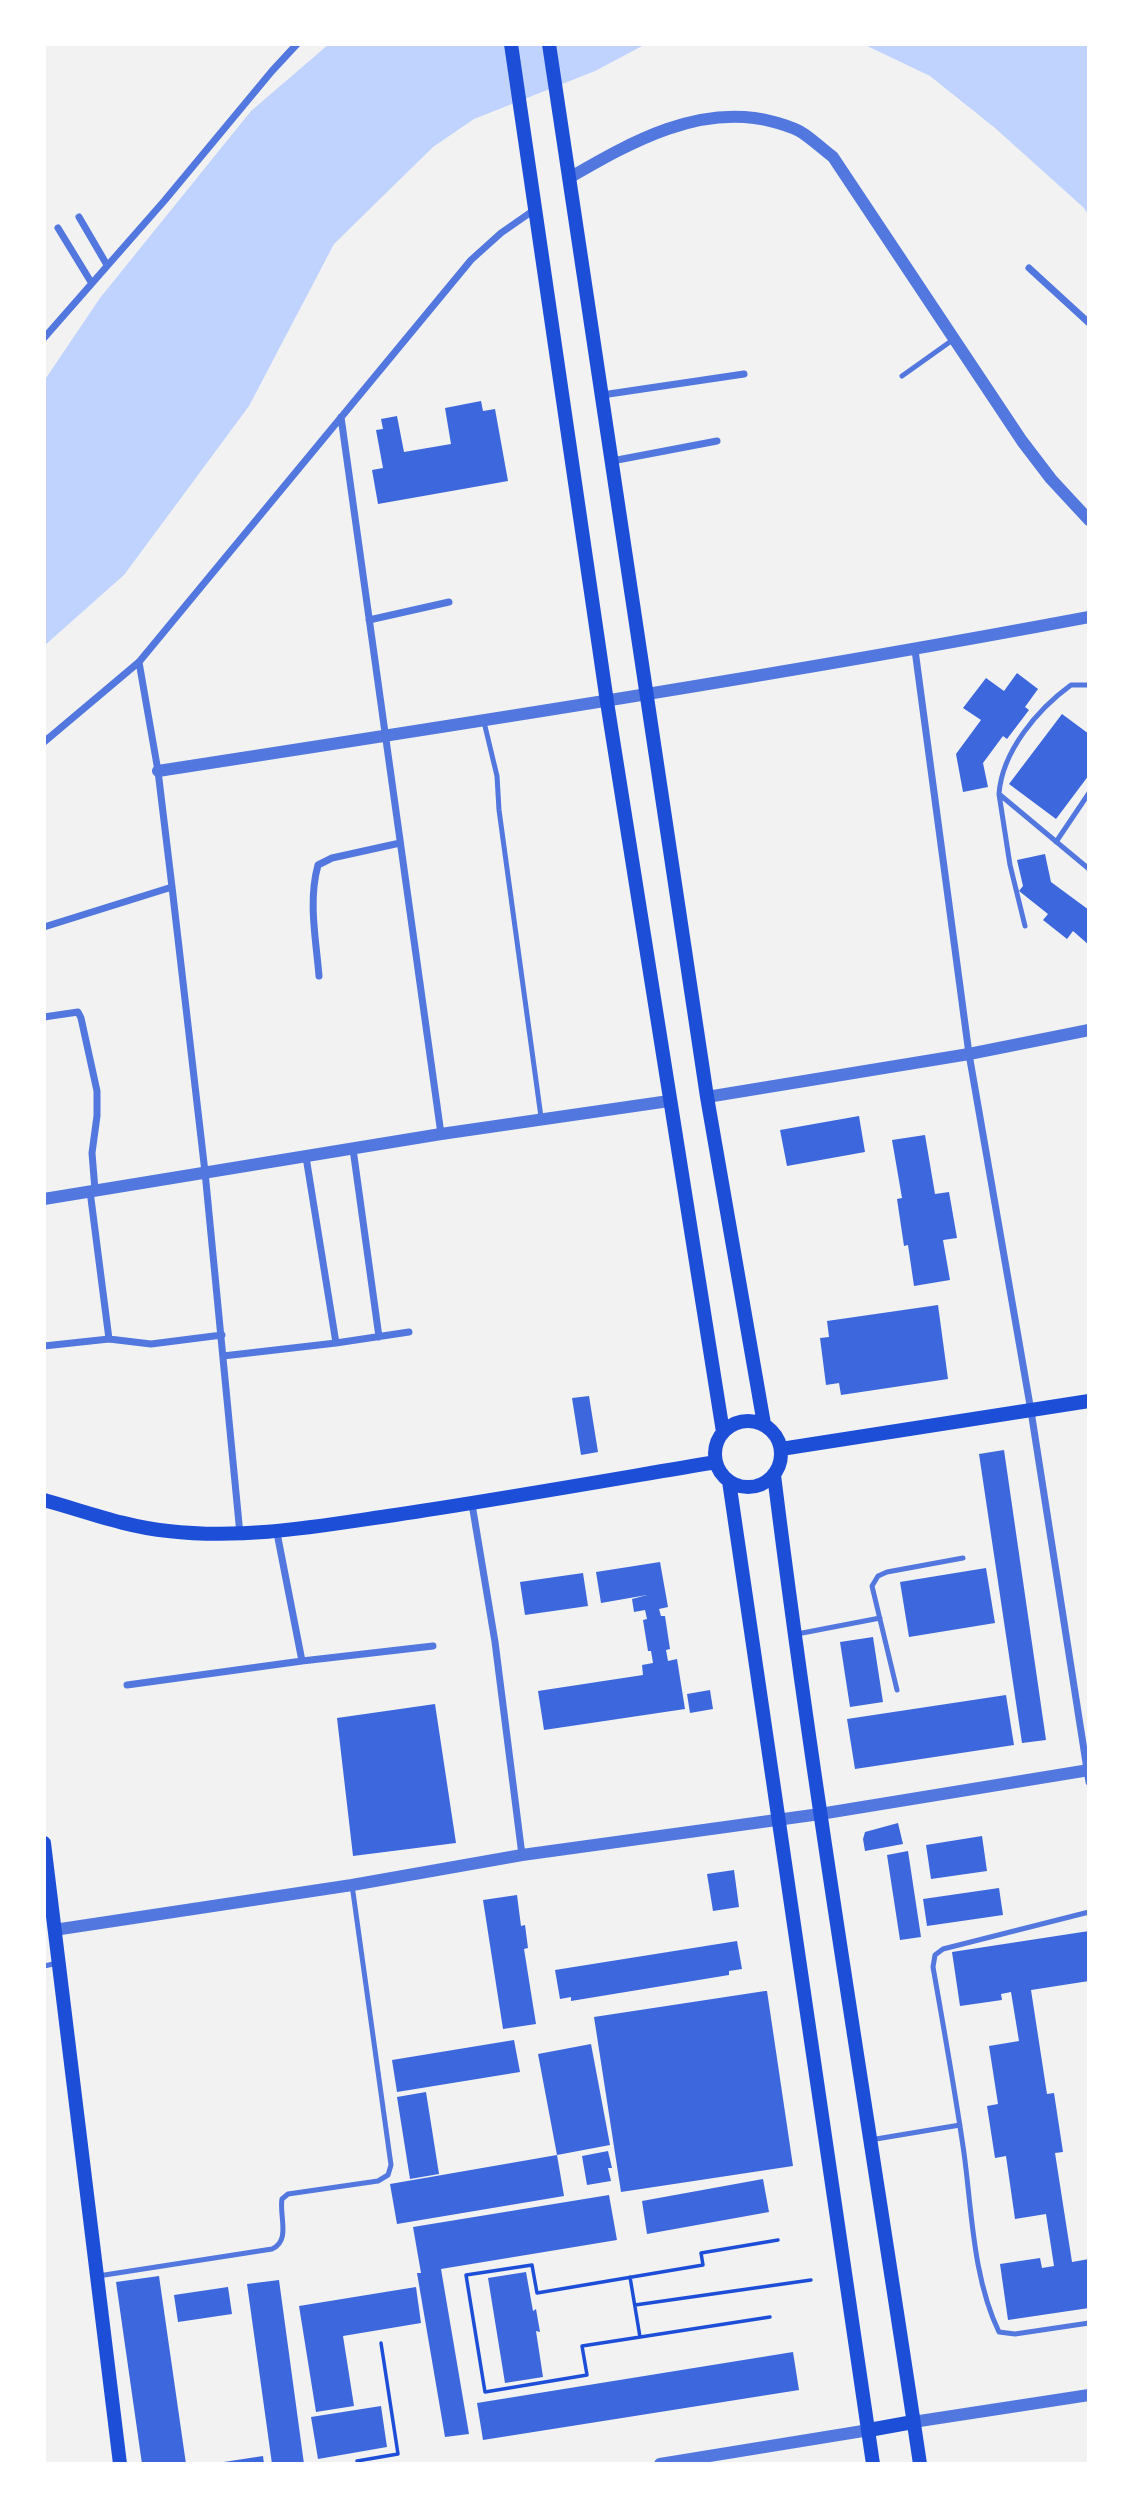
<!DOCTYPE html>
<style>
body{margin:0}
#map{position:relative;width:1133px;height:2508px;overflow:hidden;background:#f2f2f2;font-family:"Open Sans",sans-serif}
canvas{display:block}
.frame{position:absolute;inset:0;border:46px solid #fff;pointer-events:none}
</style>
<div id="map">
<canvas width="1133" height="2508"></canvas>
<div class="frame"></div>
</div>
<script>
const context = document.querySelector('canvas').getContext('2d');
context.lineJoin = 'round';
function paint(path, color) { context.fillStyle = color; context.fill(path, 'evenodd'); }
function trace(path, color, width, dash) { context.strokeStyle = color; context.lineWidth = width; context.lineCap = dash ? 'butt' : 'round'; context.setLineDash(dash || []); context.stroke(path); }
paint(new Path2D(`
 M329 44H646L595 71 474 119 433 147 334 244 249 406 124 575 44 646V381L100 298 251 111Z
 M863 44H1089V216L1084 208 995 128 930 76Z`), '#bfd3fe');
paint(new Path2D(`
 M481 401 483 411 495 409 508 481 378 504 372 470 383 468 376 430 383 429 381 419 397 416 404 452 451 444 445 408Z
 M1017 673 1038 689 1025 707 1029 710 1007 739 1003 736 983 763 988 787 963 792 956 754 981 720 963 708 986 678 1004 691Z
 M1062 714 1089 734V775L1056 819 1009 784Z
 M1045 854 1051 882 1089 910V945L1073 931 1067 939 1043 920 1048 914 1019 891 1023 886 1017 860Z
 M859 1116 865 1152 787 1166 780 1130Z
 M925 1135 935 1194 949 1192 957 1238 943 1240 950 1280 914 1286 908 1245 904 1246 897 1199 902 1198 892 1140Z
 M938 1305 948 1379 841 1395 839 1383 826 1385 820 1338 829 1337 827 1321Z
 M589 1396 598 1452 581 1455 572 1398Z
 M1004 1450 1046 1740 1022 1743 979 1454Z
 M660 1562 668 1607 659 1609 661 1616H665L670 1649 666 1650 668 1661 677 1659 685 1709 544 1730 538 1691 643 1675 642 1665 653 1663 651 1651H648L643 1620 647 1619 645 1610 634 1612 632 1599 647 1595 601 1603 596 1572Z
 M986 1568 995 1623 909 1637 900 1582Z
 M583 1573 588 1606 525 1615 520 1582Z
 M873 1637 883 1702 850 1707 840 1642Z
 M710 1690 713 1709 690 1713 687 1694Z
 M1006 1695 1014 1745 855 1769 847 1719Z
 M435 1704 456 1843 353 1856 337 1718Z
 M898 1823 903 1844 865 1851 863 1839 865 1832Z
 M982 1836 987 1871 931 1879 926 1845Z
 M908 1851 921 1937 900 1940 887 1855Z
 M734 1870 739 1907 713 1911 707 1874Z
 M999 1888 1003 1915 927 1926 923 1899Z
 M517 1895 521 1926 525 1925 528 1948 524 1949 536 2024 503 2029 483 1900Z
 M1089 1931V1981L1031 1990 1047 2094 1054 2093 1063 2152 1055 2153 1072 2262 1089 2259V2308L1008 2320 1000 2264 1040 2258 1042 2268 1054 2266 1046 2214 1015 2219 1006 2156 995 2158 987 2106 998 2104 989 2046 1019 2041 1011 1992 1001 1994 1002 2000 960 2006 952 1952Z
 M737 1941 742 1969 729 1971V1975L571 2001V1997L560 1999 555 1970Z
 M765 1991H767L793 2166 621 2192 594 2017Z
 M514 2040 520 2072 397 2092 392 2060Z
 M591 2044 610 2145 557 2155 538 2054Z
 M426 2092 439 2174 410 2179 397 2097Z
 M608 2151 612 2168H608L611 2181 587 2185 582 2156Z
 M557 2155 564 2196 397 2224 390 2184Z
 M763 2179 769 2212 647 2234 642 2201Z
 M609 2195 617 2240 441 2269 469 2434 445 2437 417 2273H421L413 2227Z
 M526 2272 533 2311 536 2309 540 2332 536 2331 543 2377 505 2383 488 2278Z
 M159 2276 186 2464H142L116 2282Z
 M279 2280 304 2464H272L247 2284Z
 M228 2287 232 2314 178 2322 174 2295Z
 M416 2287 421 2323 343 2336 354 2406 316 2412 299 2306Z
 M793 2352 799 2390 483 2440 477 2403Z
 M381 2406 387 2447 318 2459 311 2417Z
 M263 2456 264 2464H217V2463Z`), '#3d67dc');
trace(new Path2D(`
 M630 2277 640 2337
 M635 2305 811 2280
 M770 2317 582 2346 587 2375 485 2392 466 2275 532 2265 537 2293 703 2265 701 2253 778 2240
 M358 2464 357 2461 398 2454 381 2343`), '#1d4ed8', 3.5);
trace(new Path2D(`
 M902 376 954 339
 M1089 685H1071C1038 709 1002 751 999 794L1089 869
 M484 722 497 776 499 810 541 1117
 M999 794 1010 865 1025 926
 M1056 842 1089 793
 M797 1634 880 1618
 M897 1690 872 1586 878 1576 887 1572 963 1558
 M1089 1912 943 1949 935 1955 933 1967C944 2029 955 2091 964 2153 972 2212 973 2278 999 2332L1015 2334 1089 2323
 M44 1966 58 1963
 M870 2140 960 2125
 M98 2276 272 2249C291 2241 279 2216 282 2199L288 2194 378 2181 388 2175 391 2165 352 1885`), '#5277de', 5);
trace(new Path2D(`
 M79 217 107 265
 M58 228 91 282
 M1029 268 1089 323
 M44 338 165 200 272 71 297 44
 M602 395 744 374
 M341 417 441 1134
 M612 461 717 441
 M369 620 449 602
 M915 650 969 1054 1031 1411 1089 1782
 M139 662 158 771 172 887 205 1172 240 1534
 M44 742 139 662 471 260 501 233 534 210
 M44 927 172 887
 M319 976C316 939 308 901 318 865L332 858 400 843
 M44 1017 78 1012 81 1018 97 1091V1116L92 1153 95 1190
 M353 1149 379 1337
 M90 1191 109 1339
 M336 1343 409 1332
 M44 1346 109 1339 151 1344 222 1335
 M223 1356 336 1343 306 1157
 M472 1504 495 1642 522 1855
 M277 1533 302 1661 433 1646
 M127 1685 302 1661`), '#5277de', 7);
trace(new Path2D(`
 M569 178C631 142 701 102 774 122 784 125 796 128 804 134 814 141 824 150 833 157L1022 441 1051 479 1089 520
 M158 771C469 723 780 675 1089 617
 M707 1097 969 1054 1089 1030
 M44 1199 441 1134 669 1101
 M54 1930 352 1885 522 1855 820 1814 1089 1770
 M913 2422 1089 2395
 M660 2464 869 2430`), '#5277de', 12);
trace(new Path2D(`
 M511 44 607 702 723 1432
 M549 44 707 1097 764 1424
 M715 1454a33 33 0 1 1 66 0a33 33 0 1 1-66 0Z
 M781 1449 1089 1401
 M774 1475C815 1806 871 2135 920 2464
 M729 1481 873 2464
 M44 1500C84 1511 126 1527 168 1531 245 1540 319 1526 395 1515 502 1499 609 1480 716 1462
 M44 1843 120 2464
 M869 2430 913 2422`), '#1d4ed8', 14);
</script>
